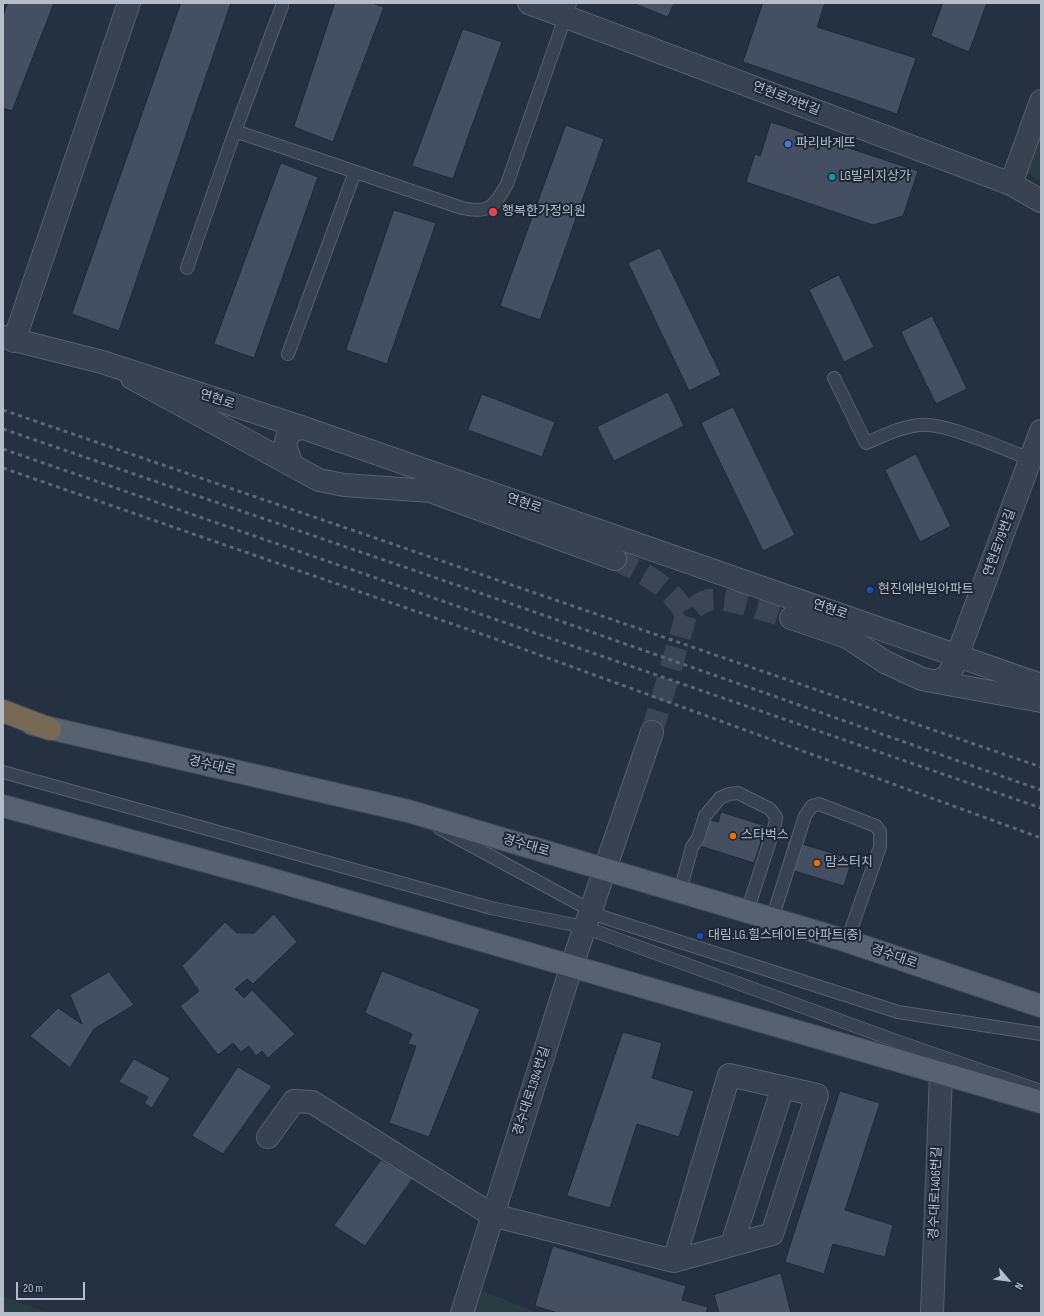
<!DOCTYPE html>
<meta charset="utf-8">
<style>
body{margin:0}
#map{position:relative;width:1044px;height:1316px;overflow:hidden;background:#253040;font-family:"Sofia Sans Condensed",sans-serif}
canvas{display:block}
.frame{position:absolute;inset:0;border:4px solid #b5bdcb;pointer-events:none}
.north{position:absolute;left:988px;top:1260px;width:40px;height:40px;-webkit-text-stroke:3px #1e2735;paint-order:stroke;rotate:118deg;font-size:11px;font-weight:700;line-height:16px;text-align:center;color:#b5bdcb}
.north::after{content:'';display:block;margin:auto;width:14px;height:18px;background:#b5bdcb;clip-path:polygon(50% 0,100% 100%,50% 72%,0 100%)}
.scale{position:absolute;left:16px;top:1282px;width:69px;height:18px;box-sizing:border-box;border:2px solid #b5bdcb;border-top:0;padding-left:5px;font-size:12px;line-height:14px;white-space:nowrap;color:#b5bdcb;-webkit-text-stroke:3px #1e2735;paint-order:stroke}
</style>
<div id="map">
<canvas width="1044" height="1316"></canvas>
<div class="frame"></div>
<div class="north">N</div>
<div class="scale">20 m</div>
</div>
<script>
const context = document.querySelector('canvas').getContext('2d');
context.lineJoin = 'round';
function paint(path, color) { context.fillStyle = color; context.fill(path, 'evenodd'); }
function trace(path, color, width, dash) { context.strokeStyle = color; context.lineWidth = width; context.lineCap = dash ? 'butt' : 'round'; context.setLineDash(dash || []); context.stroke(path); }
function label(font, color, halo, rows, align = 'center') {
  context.font = font + ' "Sofia Sans Condensed","Noto Sans KR",sans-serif'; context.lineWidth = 4; context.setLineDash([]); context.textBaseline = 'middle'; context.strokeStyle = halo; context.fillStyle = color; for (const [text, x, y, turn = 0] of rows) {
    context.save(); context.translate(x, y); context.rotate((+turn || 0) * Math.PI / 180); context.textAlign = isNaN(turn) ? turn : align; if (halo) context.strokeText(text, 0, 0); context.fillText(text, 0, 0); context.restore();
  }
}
paint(new Path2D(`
 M1041 121V181L1023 171Z
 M470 1286 538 1313H462Z
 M3 1296 48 1313H3Z`), '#273d41');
const building = new Path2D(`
 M8 3H54L12 111 3 108V16Z
 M181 3H231L119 331 72 314Z
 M335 3H372L384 7 333 142 294 127Z
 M633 3H674L668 17Z
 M763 3H825L817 27 916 58 897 114 743 62Z
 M943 3H987L969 52 931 36Z
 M463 29 502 42 453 179 412 166Z
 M771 122 918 171 903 216 873 225 746 182 755 154 760 156Z
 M566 125 604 139 540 320 500 306Z
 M281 163 318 177 254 358 214 344Z
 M394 210 436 223 387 364 346 350Z
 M660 248 721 375 689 391 628 263Z
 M839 275 874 347 844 362 809 290Z
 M932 316 967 389 936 404 901 332Z
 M668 392 684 426 614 461 597 427Z
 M482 394 555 422 542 457 468 430Z
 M733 407 795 535 763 551 701 423Z
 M916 454 951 526 920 542 885 470Z
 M721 812 766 826 754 863 700 846 708 819 718 822Z
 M789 840 852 859 844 886 781 867Z
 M274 914 297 942 253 984 247 979 235 989 244 998 252 990 295 1034 268 1058 262 1051 256 1056 249 1046 241 1052 233 1043 218 1055 180 1006 199 991 182 966 225 922 237 933H254Z
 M382 971 480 1009 429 1137 389 1123 416 1046 408 1044 412 1034 365 1013Z
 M109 972 134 1005 94 1029 70 1068 30 1036 58 1008 82 1024 70 995Z
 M623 1032 662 1043 652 1078 694 1091 679 1137 637 1124 610 1208 567 1196Z
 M134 1059 170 1078 152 1108 144 1103 148 1097 119 1082Z
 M238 1067 272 1086 223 1154 192 1136Z
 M840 1091 880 1103 845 1210 893 1225 885 1257 833 1244 824 1274 785 1262Z
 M381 1160 413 1178 365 1246 334 1226Z
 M553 1246 686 1286 682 1300 708 1307 706 1313H558L535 1306Z
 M781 1273 791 1313H719L714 1295Z`);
paint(building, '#444f62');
trace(building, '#202937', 1);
trace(new Path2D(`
 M615 559C642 573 673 586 686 616
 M652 732 686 616C692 610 700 602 709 600 727 596 771 613 791 618`), '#3b4555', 22, [22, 11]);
const service = new Path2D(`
 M235 131 462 208C489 214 494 207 507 184L570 3
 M187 268 235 131 282 6
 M288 354 355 172
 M834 378 866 443C883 436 900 427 919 425 945 422 1004 449 1030 459
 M3 772 491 908 584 927 896 1041 1041 1091
 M439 828 603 917 898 1012 1041 1034
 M680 891 692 847 698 838 705 816 720 798 729 794 738 793 770 809 776 817 775 825 747 912
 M772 919 805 816 812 806 819 804 876 826 880 832V847L847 941`);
const minor = new Path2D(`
 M529 3 1011 184 1041 201
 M1011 184 1041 101
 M132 378 319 480 344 485 430 491 615 559
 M292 465 285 446 288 434 301 427
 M791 618 847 637 885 662 922 679 937 682 947 676 953 667 1041 431
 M937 682 1041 701
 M268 1137 294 1101 312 1102 492 1215 674 1261 772 1234 817 1095 729 1075 674 1261
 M732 1244 783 1087
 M462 1313 572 965 652 732
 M932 1313 941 1074`);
const tertiary = new Path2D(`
 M3 337 102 362 301 427 1041 685
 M14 341 129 3`);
const primary = new Path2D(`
 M32 724 408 811 847 941 1041 1006
 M3 806 260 876 1041 1102`);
const motorway = new Path2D(`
 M3 711 50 729`);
trace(service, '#57606e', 14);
trace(minor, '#57606e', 24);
trace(tertiary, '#57606e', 24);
trace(primary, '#424b59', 24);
trace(motorway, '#444d5b', 24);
trace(service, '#394250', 12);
trace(minor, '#394250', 22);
trace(tertiary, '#394250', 22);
trace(primary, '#576170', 22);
trace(motorway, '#766a56', 22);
trace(new Path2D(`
 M3 410 1041 767
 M3 429 506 602 1041 790
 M3 449 1041 808
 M3 468 493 638 1041 838`), '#5b6677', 3, [4, 4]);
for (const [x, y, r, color] of [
 [788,144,4,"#3f7fe0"],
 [832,177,4,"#0f9aa8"],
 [493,212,5,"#e0444e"],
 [870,590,4,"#1a4fb4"],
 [733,836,4,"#e8710a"],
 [817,863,4,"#e8710a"],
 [700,936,4,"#1a4fb4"]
]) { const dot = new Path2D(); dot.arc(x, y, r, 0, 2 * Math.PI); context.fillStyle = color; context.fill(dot); trace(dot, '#1e2735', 1.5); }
label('13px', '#b5bdcb', '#1e2735', [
 ["연현로79번길",786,99,21],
 ["연현로",217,400,18],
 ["연현로",524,504,19],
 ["연현로79번길",1000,543,-70],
 ["연현로",830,610,19],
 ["경수대로",212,766,13],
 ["경수대로",526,846,16],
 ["경수대로",894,957,19],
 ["경수대로1394번길",532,1091,-72],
 ["경수대로1406번길",936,1193,-88]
]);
label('13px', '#b5bdcb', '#1e2735', [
 ["파리바게뜨",796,144],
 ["LG빌리지상가",840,177],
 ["행복한가정의원",502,212],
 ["현진에버빌아파트",878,590],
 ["스타벅스",741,836],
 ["맘스터치",825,863],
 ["대림.LG.힐스테이트아파트(중)",708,936]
], 'left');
</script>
